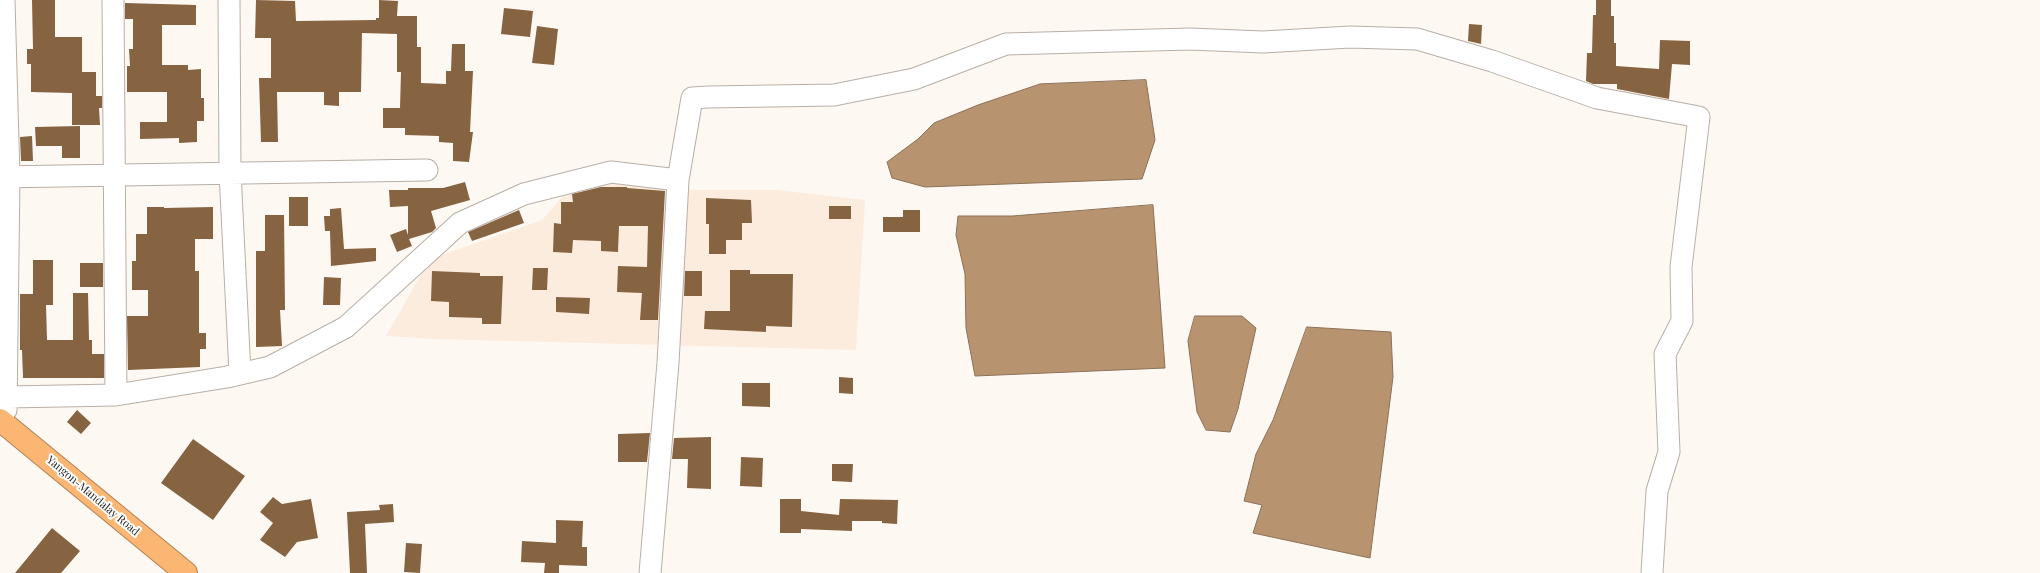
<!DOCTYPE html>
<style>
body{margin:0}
canvas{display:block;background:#fef8f3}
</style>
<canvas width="2040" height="573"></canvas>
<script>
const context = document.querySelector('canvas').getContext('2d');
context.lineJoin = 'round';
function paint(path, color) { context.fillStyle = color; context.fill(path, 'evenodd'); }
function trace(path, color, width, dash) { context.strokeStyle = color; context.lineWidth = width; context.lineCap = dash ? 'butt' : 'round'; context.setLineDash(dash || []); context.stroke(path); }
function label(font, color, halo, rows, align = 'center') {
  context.font = font + ' "Playfair Display",serif'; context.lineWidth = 4; context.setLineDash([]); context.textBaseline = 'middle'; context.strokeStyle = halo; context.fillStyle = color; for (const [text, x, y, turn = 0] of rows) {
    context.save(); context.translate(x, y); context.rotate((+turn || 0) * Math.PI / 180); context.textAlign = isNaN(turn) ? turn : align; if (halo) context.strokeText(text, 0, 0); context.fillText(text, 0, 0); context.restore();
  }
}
paint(new Path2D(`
 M576 181 697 190H777L865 200 856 350 434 339 386 336 430 259 542 220Z`), '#fcecde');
const water = new Path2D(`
 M1146 80 1155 140 1142 179 925 187 892 178 887 162 918 139 934 123 978 105 1040 84Z
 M1153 205 1165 368 975 376 966 328 965 274 956 235 958 216H1012Z
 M1195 316H1242L1256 328 1238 409 1230 432 1206 430 1197 412 1188 341Z
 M1307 327 1391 332 1393 377 1370 558 1253 533 1262 505 1244 501 1256 454 1273 420Z`);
paint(water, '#b89370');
trace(water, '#8c7158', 1);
paint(new Path2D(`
 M32 0H55V37H82V72H96V96H102V108H99L100 125H72V93L31 92V64H27V49H33Z
 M256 0 295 1 296 21 376 20V18H379V0L398 1 397 16H417V47H421V83L446 84V71H451L452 44H465V71H473L470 132H473L469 162 453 161V143L439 142V136L405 135V128H383V108H400L401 72H397V34L362 33 361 92H339V106L324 105V92H277L278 142H261L259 78H271V38H255Z
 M1596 0H1611V16H1614V43H1616V66L1659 69 1660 40 1690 41V65L1672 64 1669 99 1617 89V84H1593L1586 81 1587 53H1592L1593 15H1596Z
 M125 3 196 5V25H162V65H188V70L201 69V98H204V121H197V142L179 143V138L140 139V122H167V92H127V66H130L129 49H133V19H125Z
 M504 8 533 11 530 37 501 34Z
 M1469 24 1482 25 1481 44 1468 41Z
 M537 26 558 29 554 65 532 63Z
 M80 126V158H62V146H36L35 127Z
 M32 136 33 161H21L20 137Z
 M465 182 470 200 431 211 436 228 432 232 409 239 412 246 397 252 390 235 406 229 408 235V206L390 207 389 190H408V188H443Z
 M601 187H627V188L665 191 658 320H640L642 293 617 292 618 266 647 267 648 226H619L618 252 601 251V241L573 240 572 253 553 252 554 223 561 224V202H573L572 194Z
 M289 197H308V226H289Z
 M706 198 751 200 752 223H742V240H726V254H709V224H706Z
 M829 206H851V219H829Z
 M147 207H164V208L213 207V239H195V271H199V333H206V349H200V367L128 370 127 316H148V290H132V261H136V234H147Z
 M341 208 344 249 376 248V261L331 266 330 231H325L324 216H330V209Z
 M519 210 524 223 472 241 468 232Z
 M903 210H920V232H883V217H903Z
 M265 215H284L285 310H280L282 346 256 347V251H265Z
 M33 260H53V305H46L47 340H73V293H88L89 340H92V354H104V378H23L22 350H20V294H33Z
 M80 263H103V287H80Z
 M533 268H548L547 290H532Z
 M730 270H750V274H793L792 327 766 326V332L704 329 705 311H730Z
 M432 271 480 273V276H503L501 324H482V318L449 317V302L431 301Z
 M685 271H702V296H684Z
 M324 277 341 278 340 305H323Z
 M556 297 590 298 589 314 556 312Z
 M839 377 853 378V394L839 393Z
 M742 383H770V407L742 406Z
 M77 410 91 423 81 434 67 422Z
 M650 433 647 462H618V434Z
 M711 437V489L687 488 688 459H672L674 438Z
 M193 439 245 476 213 520 161 483Z
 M741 457 763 458 762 487 740 486Z
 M832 464H853L852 482 832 481Z
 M273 497 282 504 311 499 318 538 297 542 285 557 260 540 273 523 260 512Z
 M780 499H801V511L839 515 840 499 898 500 897 524 882 523V521H852V531L801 529V533H780Z
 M393 504 394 522 365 524 367 573H350L347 512 380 510 379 505Z
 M556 520 583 521 582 547H587V566L559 565V573H544L545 563 521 562 522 541 556 543Z
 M52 528 80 551 61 573H15Z
 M406 543 422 544 420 573 404 572Z`), '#866341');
const minor = new Path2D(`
 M4 0 9 177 6 410
 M113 0 116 395
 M229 0 230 172 240 374
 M0 177 427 170
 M7 397 116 395 227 377 270 367 346 327 460 223 524 194 611 172 678 180
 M650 573 668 363 678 180 692 98 708 97 834 95 914 79 1006 44 1190 39 1263 42 1350 37 1417 39 1492 61 1597 98 1699 117 1681 267 1682 321 1665 354 1669 452 1657 491 1652 573`);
const highway = new Path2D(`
 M0 420 186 573`);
trace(minor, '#b8afa7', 23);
trace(highway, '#b08255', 24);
trace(minor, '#fff', 21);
trace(highway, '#fab672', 22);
label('11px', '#26221f', '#fff', [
 ["Yangon-Mandalay Road",93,496,40]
]);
</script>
